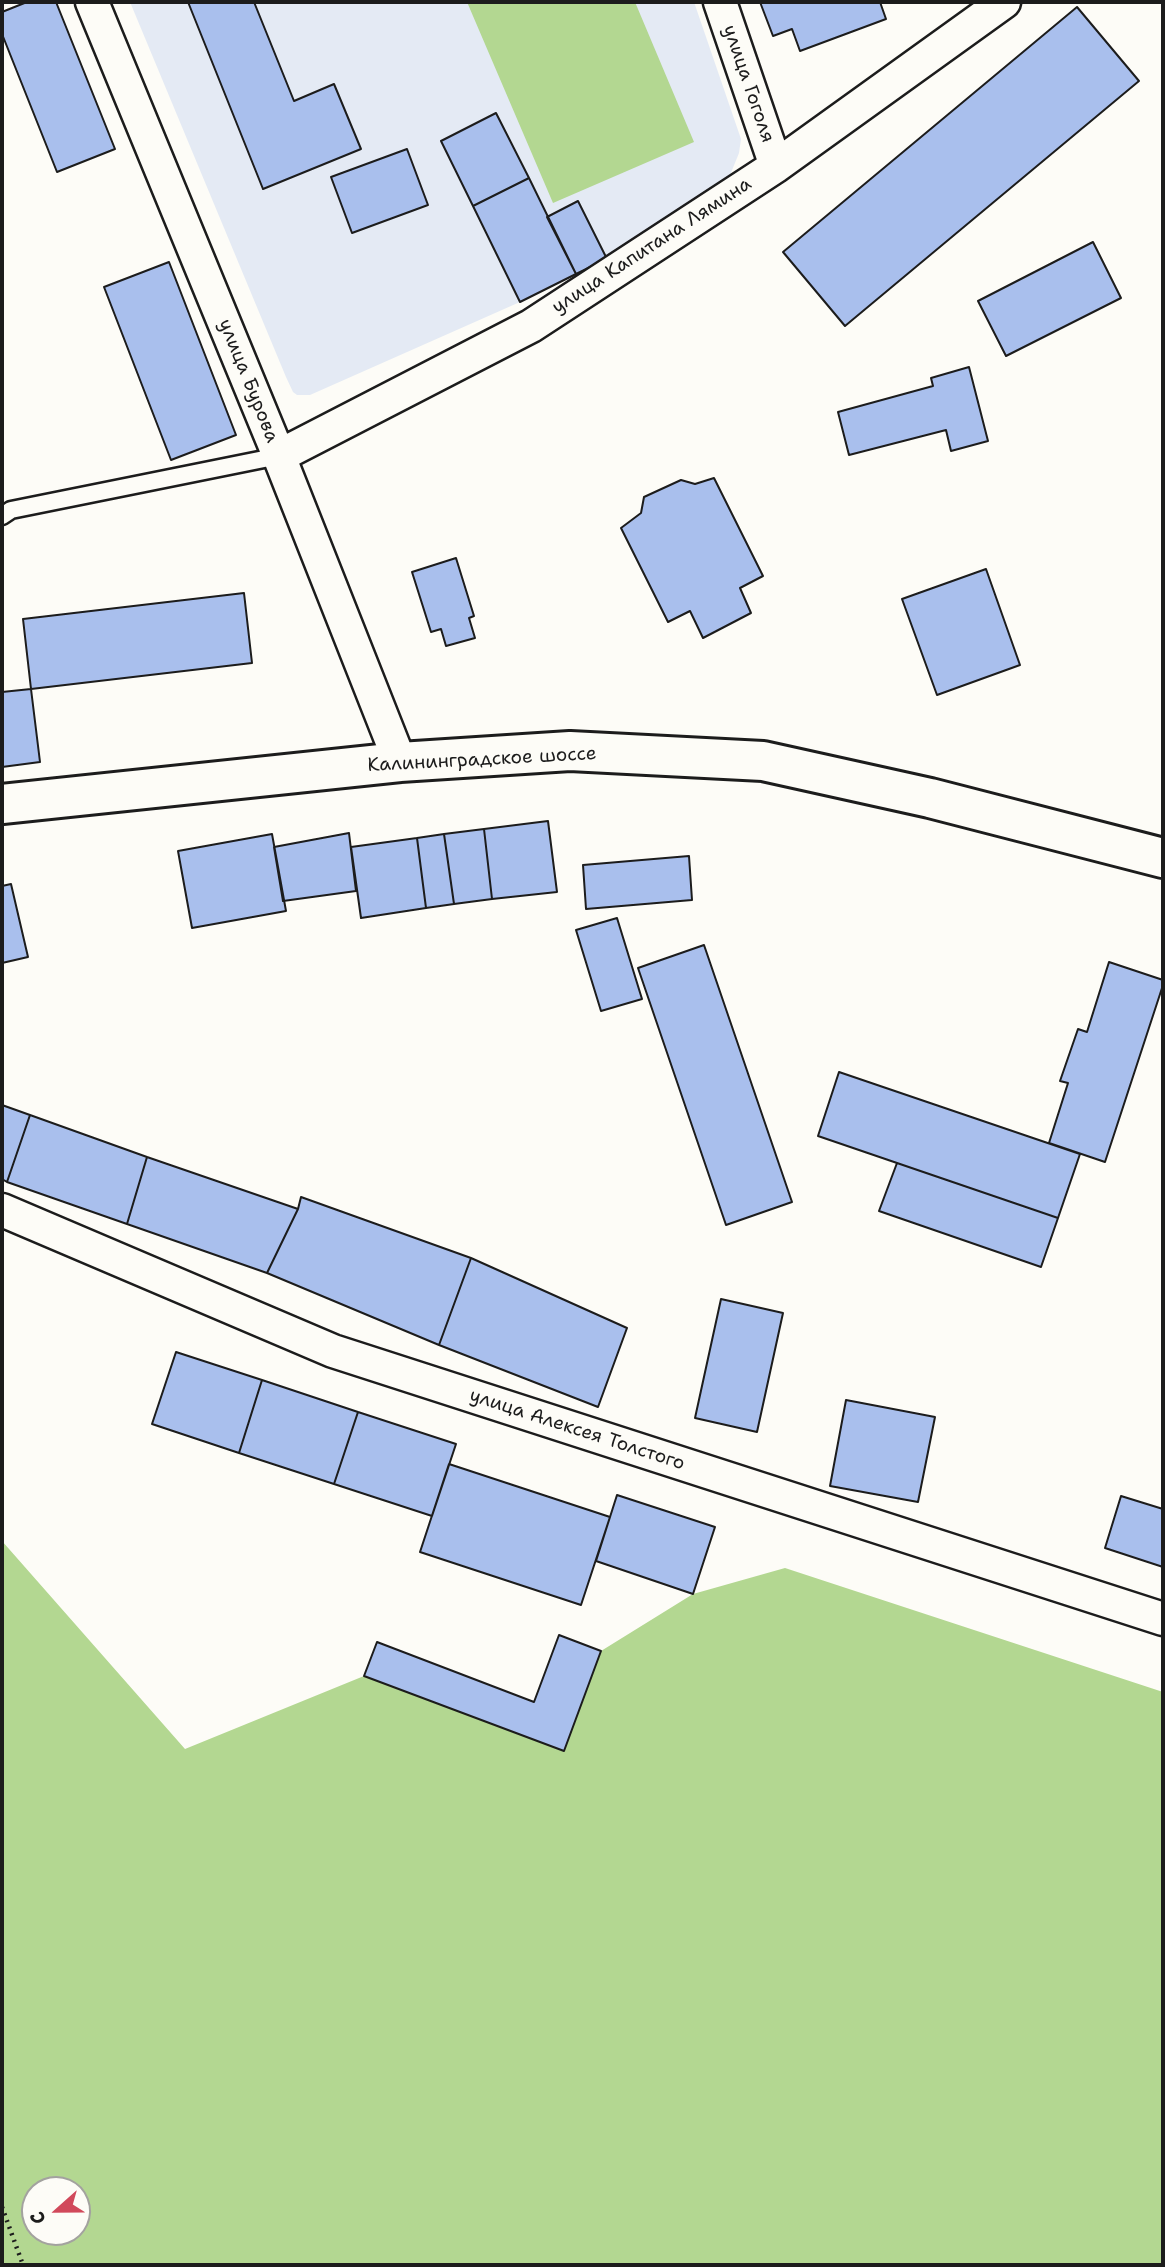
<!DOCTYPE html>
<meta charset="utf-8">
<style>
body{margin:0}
#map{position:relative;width:1165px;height:2267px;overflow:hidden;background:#fdfcf7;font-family:"Shantell Sans",sans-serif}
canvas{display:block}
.frame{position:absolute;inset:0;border:4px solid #1c1c1c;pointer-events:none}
.north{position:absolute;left:21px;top:2176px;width:70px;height:70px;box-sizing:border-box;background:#fdfcf7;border:2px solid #a3a29f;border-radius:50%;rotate:249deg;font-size:19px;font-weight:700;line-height:28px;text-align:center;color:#1c1c1c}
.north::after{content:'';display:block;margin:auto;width:24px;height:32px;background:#d1495b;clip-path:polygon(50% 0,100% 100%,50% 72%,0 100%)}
</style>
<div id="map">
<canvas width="1165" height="2267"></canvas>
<div class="frame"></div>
<div class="north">С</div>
</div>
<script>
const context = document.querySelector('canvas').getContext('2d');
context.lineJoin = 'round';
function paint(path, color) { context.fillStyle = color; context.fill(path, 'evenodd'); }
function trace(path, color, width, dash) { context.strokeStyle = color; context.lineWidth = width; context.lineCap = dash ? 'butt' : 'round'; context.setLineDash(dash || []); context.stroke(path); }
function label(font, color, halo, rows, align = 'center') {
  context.font = font + ' "Shantell Sans",sans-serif'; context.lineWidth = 7; context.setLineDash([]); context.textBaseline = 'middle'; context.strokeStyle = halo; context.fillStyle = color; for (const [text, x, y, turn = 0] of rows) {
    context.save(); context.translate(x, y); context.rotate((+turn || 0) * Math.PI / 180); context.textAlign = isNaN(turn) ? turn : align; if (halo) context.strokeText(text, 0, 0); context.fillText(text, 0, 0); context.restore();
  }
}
paint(new Path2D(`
 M130 2H694L741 139 739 153 726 185 607 260 520 302 310 395H297L293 392 286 377Z`), '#e4eaf4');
paint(new Path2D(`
 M467 2H635L694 142 553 203Z
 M2 1541 185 1749 364 1676 564 1751 601 1651 693 1594 785 1568 1163 1692V2265H2ZM35 2190H77V2232H35Z`), '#b3d791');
const building = new Path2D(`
 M27 2H56L115 149 57 172 2 34V12Z
 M188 2H254L294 101 334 84 361 149 263 189Z
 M760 2H880L886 19 800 51 792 29 773 36Z
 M1077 7 1139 81 845 326 783 252Z
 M496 113 529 178 473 206 441 141Z
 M407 149 428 205 352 233 331 177Z
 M529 178 576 274 520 302 473 206Z
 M578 201 607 259 576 274 547 217Z
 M1093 242 1121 298 1006 356 978 301Z
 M169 262 236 435 171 460 104 287Z
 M969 367 988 441 951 451 946 430 849 455 838 412 933 386 931 378Z
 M714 478 763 576 740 588 751 613 703 638 690 611 668 622 621 528 641 513 644 497 681 480 695 484Z
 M456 558 474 616 469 618 475 638 446 646 441 629 431 632 412 572Z
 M986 569 1020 665 937 695 902 599Z
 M244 593 252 663 31 689 23 619Z
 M31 689 40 762 2 767V692Z
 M548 821 557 892 492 899 484 829Z
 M484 829 492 899 454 904 444 834Z
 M349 833 356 891 283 901 274 847Z
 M272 834 286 911 192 928 178 851Z
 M444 834 454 904 426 908 417 838Z
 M417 838 426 908 361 918 351 847Z
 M689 856 692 900 586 909 583 865Z
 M11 884 28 957 2 963V886Z
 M617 918 642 999 601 1011 576 930Z
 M704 945 792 1202 726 1225 638 968Z
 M1109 962 1163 980V985L1105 1162 1049 1143 1068 1083 1060 1081 1078 1029 1087 1032Z
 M839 1072 1080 1154 1058 1218 818 1136Z
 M2 1105 30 1115 7 1182 2 1179Z
 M30 1115 147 1157 127 1224 7 1182Z
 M147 1157 298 1209 267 1273 127 1224Z
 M897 1163 1058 1218 1041 1267 879 1211Z
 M301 1197 471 1258 439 1345 267 1273 298 1209Z
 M471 1258 627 1328 598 1407 439 1345Z
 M721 1299 783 1313 757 1432 695 1418Z
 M176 1352 262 1380 239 1453 152 1424Z
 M262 1380 358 1412 334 1484 239 1453Z
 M846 1400 935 1417 918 1502 830 1486Z
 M358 1412 456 1444 432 1516 334 1484Z
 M449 1464 610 1517 581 1605 420 1552Z
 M617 1495 715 1527 693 1594 596 1561Z
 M1121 1496 1163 1509V1567L1105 1548Z
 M559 1635 601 1651 564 1751 364 1676 377 1642 534 1702Z`);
paint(building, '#a9bfed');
trace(building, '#1c1c1c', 2);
const lane = new Path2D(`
 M2 516 11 510 279 456`);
const street = new Path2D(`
 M92 2 279 456 400 762
 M720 2 776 166
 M279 456 531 326 776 166 1004 2
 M2 1210 333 1351 1163 1619`);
const primary = new Path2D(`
 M2 804 400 762 570 751 763 761 930 798 1163 858`);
trace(lane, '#1c1c1c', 21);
trace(street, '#1c1c1c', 37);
trace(primary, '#1c1c1c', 44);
trace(new Path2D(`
 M2 2207 23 2265`), '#1c1c1c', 4.5, [2, 5]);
trace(lane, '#fdfcf7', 16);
trace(street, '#fdfcf7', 32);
trace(primary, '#fdfcf7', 38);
label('19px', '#1c1c1c', '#fdfcf7', [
 ["улица Гоголя",748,84,71],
 ["улица Капитана Лямина",652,246,-33],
 ["улица Бурова",248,381,68],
 ["Калининградское шоссе",482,760,-3],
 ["улица Алексея Толстого",577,1430,18]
]);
</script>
